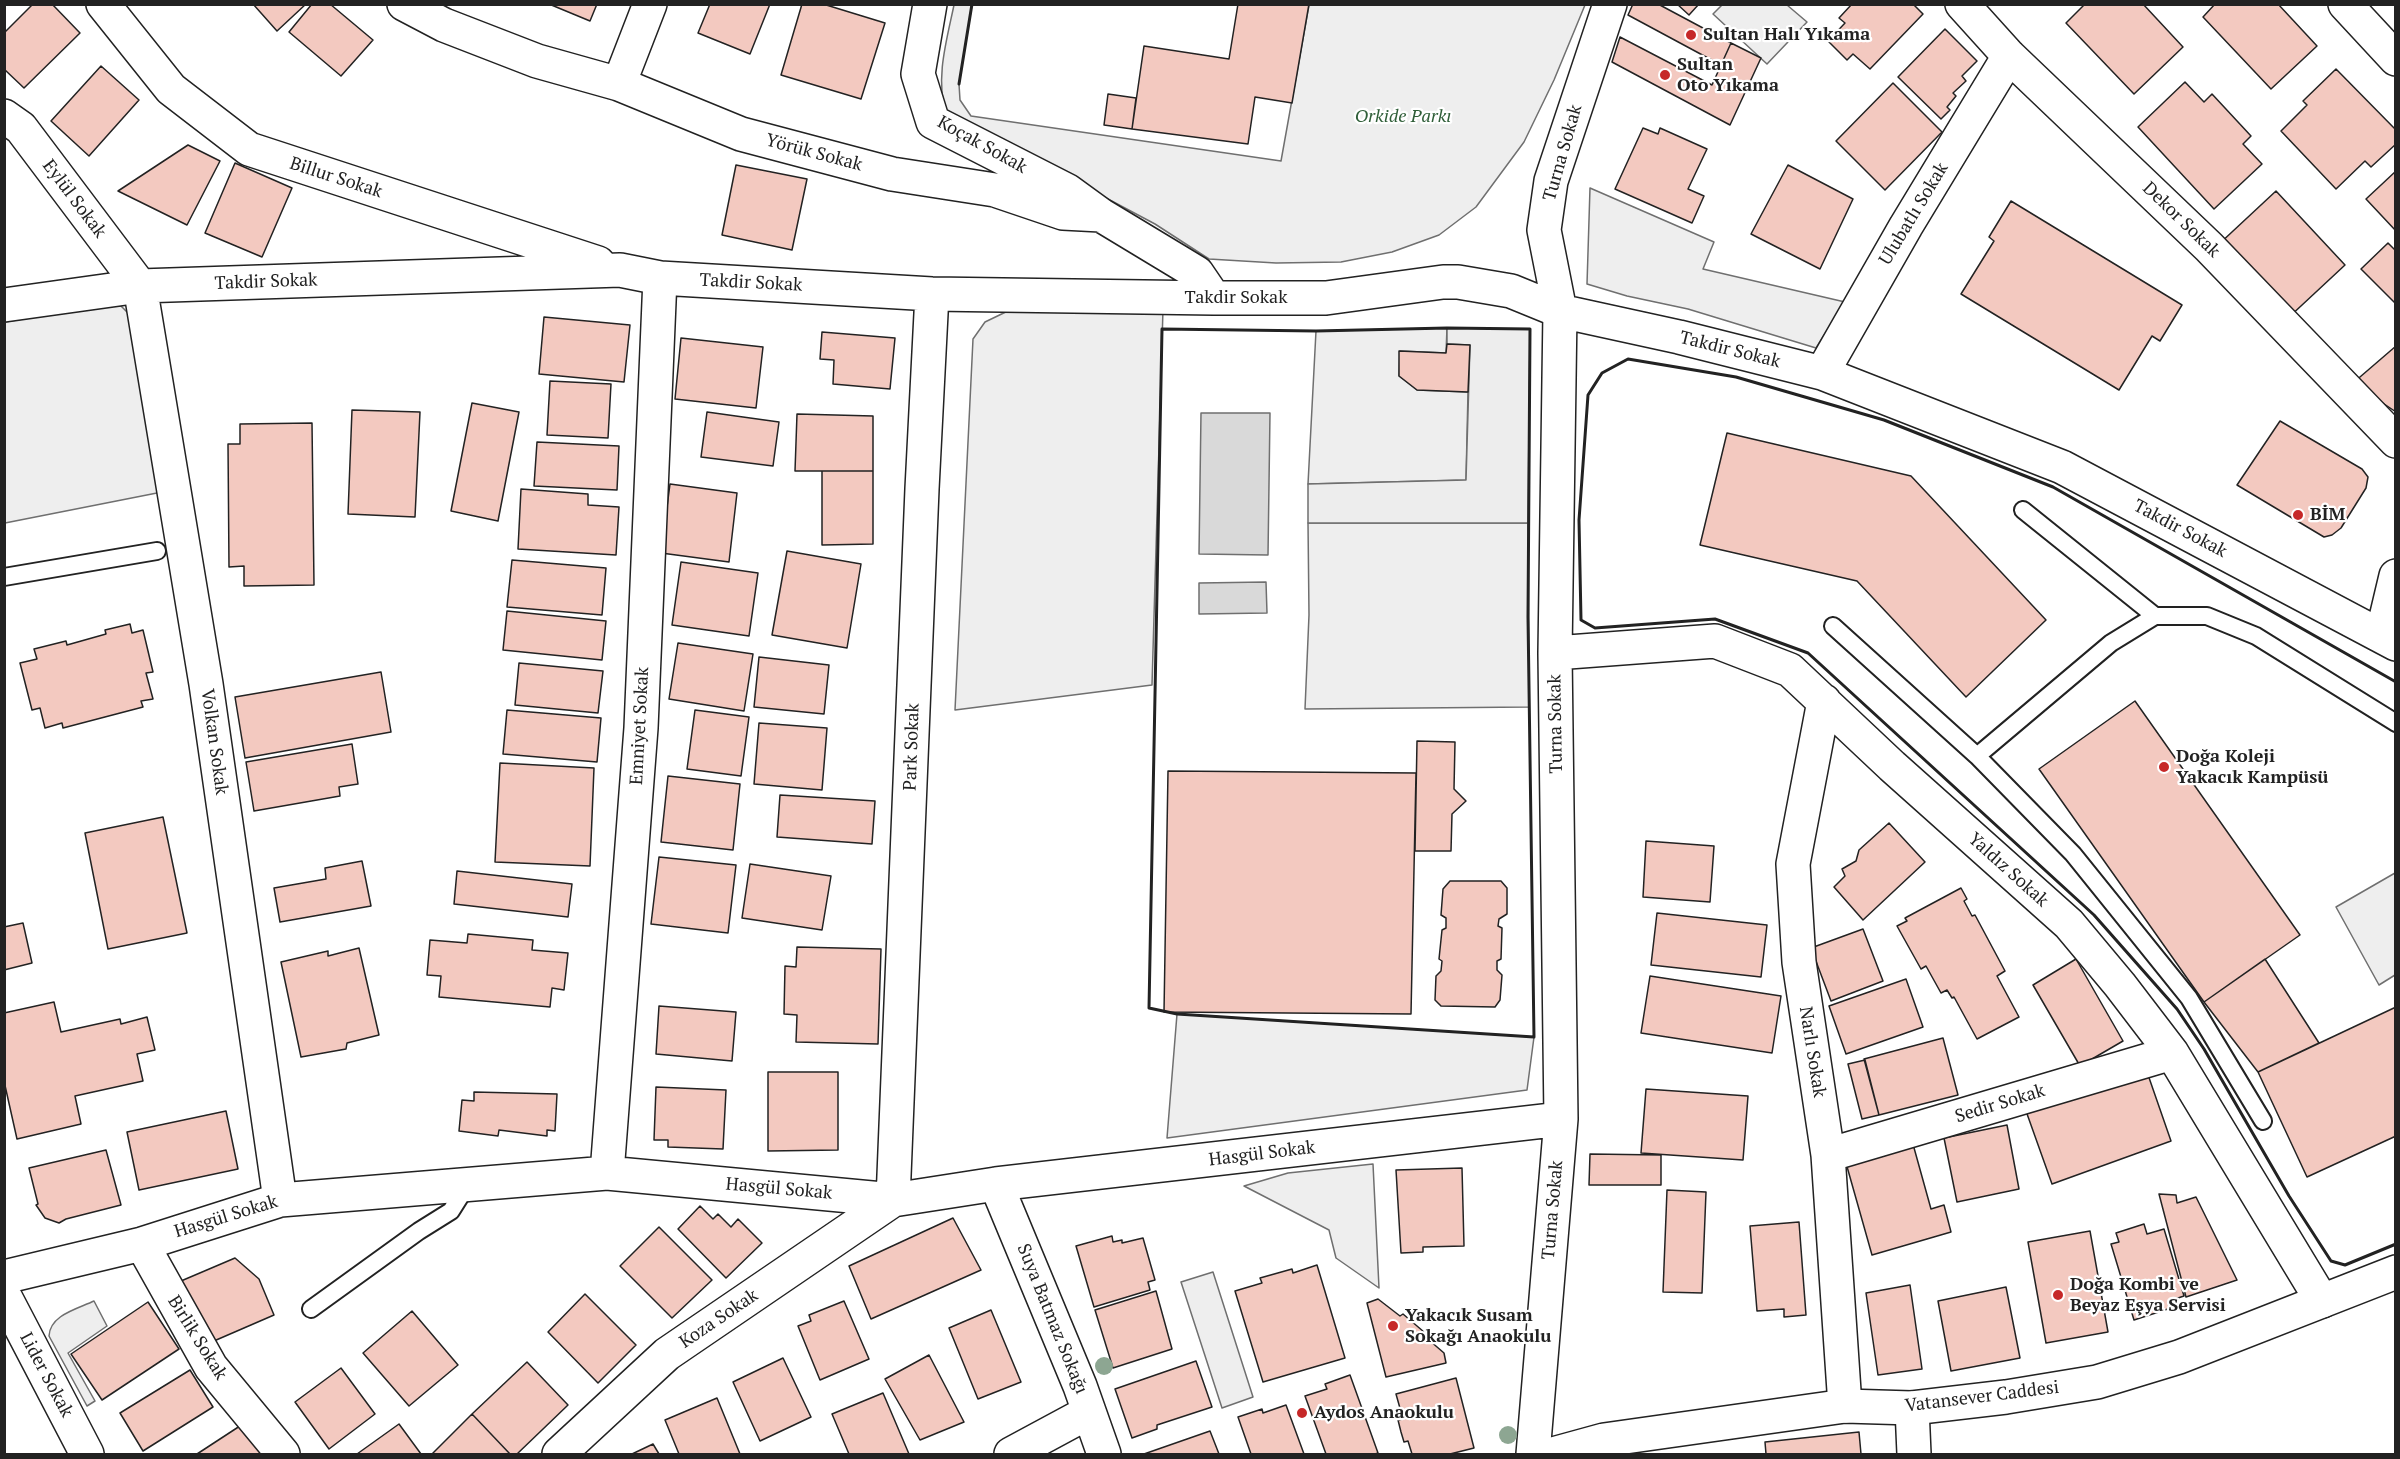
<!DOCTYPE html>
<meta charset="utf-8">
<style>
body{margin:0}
#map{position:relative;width:2400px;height:1459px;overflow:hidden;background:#fff;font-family:"PT Serif",serif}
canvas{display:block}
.frame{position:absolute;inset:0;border:6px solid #222;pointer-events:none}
</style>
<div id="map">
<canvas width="2400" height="1459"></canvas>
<div class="frame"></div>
</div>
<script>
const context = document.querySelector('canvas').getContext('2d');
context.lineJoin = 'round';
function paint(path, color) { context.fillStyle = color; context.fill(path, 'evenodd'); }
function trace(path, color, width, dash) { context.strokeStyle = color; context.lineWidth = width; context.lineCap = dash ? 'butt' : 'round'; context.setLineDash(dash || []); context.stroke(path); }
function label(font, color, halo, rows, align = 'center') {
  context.font = font + ' "PT Serif",serif'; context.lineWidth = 4.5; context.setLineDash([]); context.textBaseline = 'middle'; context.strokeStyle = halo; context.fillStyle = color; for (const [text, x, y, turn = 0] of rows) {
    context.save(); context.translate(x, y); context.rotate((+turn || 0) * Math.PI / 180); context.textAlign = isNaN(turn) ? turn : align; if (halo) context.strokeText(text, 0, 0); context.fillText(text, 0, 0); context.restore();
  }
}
const green = new Path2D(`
 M954 5H972L959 84 960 100 971 116 1281 161 1309 5H1585L1554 80 1524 142 1476 207 1439 235 1392 252 1341 262 1276 263 1209 259 1155 224 946 113C935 78 947 39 954 5Z
 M1722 5H1787L1807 22 1767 64 1713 14Z
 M1590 188 1714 242 1703 269 1845 302 1816 348 1688 309 1627 296 1587 284Z
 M107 305 121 306 130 315 162 492 5 523V322Z
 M1012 309H1163L1152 685 955 710 973 339 985 322Z
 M1447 328 1446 353 1400 351 1399 376 1417 390 1468 392 1466 480 1308 484 1316 331Z
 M1308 523H1528L1529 707 1305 709 1309 615Z
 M2395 873V975L2379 985 2336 907Z
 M1177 1014 1534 1037 1527 1090 1167 1138Z
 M1373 1164 1379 1288 1336 1258 1329 1230 1244 1186 1288 1173Z
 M1213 1272 1253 1397 1222 1408 1181 1282Z
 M94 1301 107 1326 68 1353 95 1401 87 1406 49 1336C50 1315 77 1309 94 1301Z`);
paint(green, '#eee');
trace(green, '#6f6f6f', 1.5);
const parking = new Path2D(`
 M1447 328 1530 329 1528 523H1308V484L1466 480 1470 345 1447 344Z`);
paint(parking, '#ededed');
trace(parking, '#6f6f6f', 1.5);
const water = new Path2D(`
 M1201 413H1270L1268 555 1199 554Z
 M1266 582 1267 613 1199 614V583Z`);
paint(water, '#d9d9d9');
trace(water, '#6f6f6f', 1.5);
const building = new Path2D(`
 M33 4H52L80 33 24 88 4 69V33Z
 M253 4H306L277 31Z
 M312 4H330L373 40 341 76 289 32Z
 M549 4H597L590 21Z
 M710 4H770L750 54 698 33Z
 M802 4H823L885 23 861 99 781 75Z
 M1238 4H1309L1292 103 1255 97 1248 144 1132 129 1144 46 1229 59Z
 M1633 4H1658L1731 43 1721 65 1628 15Z
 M1677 4H1699L1689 15Z
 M1852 4H1913L1923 14 1870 69 1853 54 1847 60 1828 41 1845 23 1839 18Z
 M2085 4H2143L2183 47 2134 94 2066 23Z
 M2215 4H2278L2317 46 2271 89 2203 17Z
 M1945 29 1977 61 1962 76 1966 81 1953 93 1956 96 1947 107 1950 110 1941 119 1898 77Z
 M1620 37 1712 85 1731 43 1761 58 1730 125 1612 62Z
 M101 66 139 100 89 156 51 121Z
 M2336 69 2396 130V144L2371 167 2365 161 2336 189 2281 131 2307 105 2303 101Z
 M2185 82 2204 102 2212 94 2251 136 2243 144 2262 164 2214 209 2138 127Z
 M1893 83 1942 132 1885 190 1836 141Z
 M1108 94 1136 98 1132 129 1104 125Z
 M1643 128 1658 134 1660 128 1707 149 1688 189 1704 196 1692 223 1615 189Z
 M188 145 220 161 187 225 118 191Z
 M235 163 292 188 262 257 205 233Z
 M736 165 807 179 792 250 722 235Z
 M1788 165 1853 199 1820 269 1751 234Z
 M2396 171V231L2366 199Z
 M2276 191 2345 265 2287 319 2218 245Z
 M2011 201 2182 305 2160 341 2152 336 2119 390 1961 294 1994 241 1989 237Z
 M2388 243 2396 251V304L2361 269Z
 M544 317 630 325 624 382 539 374Z
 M822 332 895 338 890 389 833 384 834 360 820 359Z
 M681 338 763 347 756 408 675 399Z
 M1447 344 1470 345 1468 392 1417 390 1399 376V351L1446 353Z
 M2396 346V412L2353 383Z
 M550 381 611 384 608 438 547 435Z
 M472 403 519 412 498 521 451 511Z
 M352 410 420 412 415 517 348 514Z
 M707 412 779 422 773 466 701 457Z
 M797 414 873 416V471H795Z
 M2280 421 2362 469 2368 477 2366 488 2341 528 2332 535 2324 537 2237 485Z
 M312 423 314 585 244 586V566L229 567 228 444H240V424Z
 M1727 433 1911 476 2046 620 1966 697 1857 581 1700 545Z
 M537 442 619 446 617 490 534 486Z
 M822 471H873V544L822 545Z
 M670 484 737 493 729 562 661 553Z
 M521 489 588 494V505L619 507 616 555 518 549Z
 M787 551 861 564 847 648 772 635Z
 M512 560 606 568 602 615 507 607Z
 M681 562 758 573 749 636 672 625Z
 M507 611 606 621 602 660 503 650Z
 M130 624 132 633 143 630 153 672 146 673 153 699 141 701 143 707 63 728 62 723 45 728 40 708 32 710 20 663 37 659 34 649 66 641 67 645 106 634 105 630Z
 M678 643 753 654 744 711 669 699Z
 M759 657 829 665 824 714 754 707Z
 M519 663 603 671 598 713 515 705Z
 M381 672 391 732 245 758 235 697Z
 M2135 701 2300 935 2204 1002 2039 769Z
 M507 710 601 718 597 762 503 754Z
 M695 710 749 717 741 776 687 769Z
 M759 723 827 728 822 790 754 784Z
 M1417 741 1455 742 1454 789 1466 801 1452 814 1451 851H1415Z
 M352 744 358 784 339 787 340 796 254 811 246 762Z
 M500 763 594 768 590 866 495 862Z
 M1168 771 1416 773 1411 1014 1164 1012Z
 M668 776 740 784 733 850 661 842Z
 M780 795 875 801 872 844 777 837Z
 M163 817 187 933 108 949 85 833Z
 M1889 823 1925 862 1863 920 1834 887 1845 876 1842 869 1856 861 1859 850Z
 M1646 841 1714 846 1710 902 1643 897Z
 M659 857 736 865 728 933 651 924Z
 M362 861 371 906 280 922 274 888 326 879 325 868Z
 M750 864 831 876 822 930 742 918Z
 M457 871 572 884 568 917 454 904Z
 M1450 881H1501L1507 888V914L1499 919 1498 926 1502 928 1501 959 1497 961V970L1502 975 1500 1000 1495 1007 1441 1006 1435 1000 1436 976 1441 971 1442 961 1439 959 1442 930 1446 928V918L1441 915 1443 889Z
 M1961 888 1967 899 1964 901 1972 916 1975 915 2005 971 1997 976 2019 1017 1977 1039 1954 997 1952 998 1947 990 1941 993 1926 966 1921 969 1897 926 1907 921 1905 918Z
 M1657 913 1767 925 1761 977 1651 965Z
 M23 923 32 963 4 970V927Z
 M1863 929 1883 981 1831 1001 1811 948Z
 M468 934 533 940 532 950 568 953 564 990 552 988 550 1007 439 997 441 976 427 975 430 940 467 943Z
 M797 947 881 949 878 1044 796 1042 797 1015 784 1014 785 966 796 967Z
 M359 948 379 1035 347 1043 346 1049 301 1057 281 962 328 951V956Z
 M2076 959 2123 1041 2080 1066 2033 985Z
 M2265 959 2319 1043 2258 1072 2204 1002Z
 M1650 976 1781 996 1772 1053 1641 1033Z
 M1906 979 1923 1027 1846 1054 1829 1006Z
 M54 1002 61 1032 120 1019 121 1024 147 1017 155 1050 137 1054 143 1081 75 1096 81 1124 17 1139 4 1081V1013Z
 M659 1006 736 1012 732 1061 656 1054Z
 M2396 1007V1136L2307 1177 2258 1072Z
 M1943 1038 1958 1095 1879 1115 1864 1059Z
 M1865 1060 1879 1115 1862 1119 1848 1064Z
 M2146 1069 2171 1141 2052 1184 2026 1111Z
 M768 1072H838V1150L768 1151Z
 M656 1087 726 1090 723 1149 668 1147V1140H654Z
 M1646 1089 1748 1096 1743 1160 1641 1153Z
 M474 1092 557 1094 555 1131 547 1130V1136L499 1130 498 1136 459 1131 462 1100 474 1101Z
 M226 1111 238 1169 139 1190 127 1132Z
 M2007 1125 2019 1189 1957 1202 1944 1138Z
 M1911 1137 1931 1209 1944 1205 1951 1232 1872 1255 1844 1156Z
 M106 1150 121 1205 66 1219 59 1223 45 1218 36 1205 38 1204 29 1168Z
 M1590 1154 1661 1155V1185H1589Z
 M1462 1168 1464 1246 1423 1247V1252L1401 1253 1396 1170Z
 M1667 1190 1706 1192 1702 1293 1663 1292Z
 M2159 1194 2176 1195 2177 1203 2196 1197 2237 1280 2186 1297Z
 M700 1206 713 1219 718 1214 731 1227 738 1219 762 1243 726 1278 678 1229Z
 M953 1218 981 1270 871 1319 849 1266Z
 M1799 1222 1806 1315 1784 1317V1309L1757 1311 1750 1226Z
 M2144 1224 2147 1234 2164 1229 2184 1296 2169 1301 2171 1308 2134 1320 2111 1244 2119 1242 2116 1233Z
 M659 1227 712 1280 672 1318 620 1266Z
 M2090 1231 2108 1332 2046 1343 2028 1242Z
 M1112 1236 1113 1242 1122 1240V1243L1143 1238 1155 1280 1148 1282 1150 1290 1094 1307 1076 1246Z
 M235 1258 259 1279 274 1315 207 1344 181 1281Z
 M1317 1265 1345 1358 1263 1382 1235 1291 1262 1283 1260 1278 1292 1269 1293 1273Z
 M1910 1285 1922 1369 1878 1375 1866 1293Z
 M2006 1287 2020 1358 1951 1371 1938 1301Z
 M1156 1291 1172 1349 1113 1368 1095 1310Z
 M585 1294 636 1345 598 1383 548 1332Z
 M1378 1299 1400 1316 1403 1314 1424 1332 1422 1334 1444 1353 1446 1363 1386 1377 1367 1303Z
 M844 1301 869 1359 820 1380 798 1326 811 1321 809 1315Z
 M148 1302 179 1349 102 1400 71 1354Z
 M991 1310 1021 1382 978 1399 949 1328Z
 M412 1311 458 1365 409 1406 363 1353Z
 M929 1355 964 1422 920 1440 885 1379Z
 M783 1358 811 1417 760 1441 733 1382Z
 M1196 1361 1212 1407 1157 1425V1429L1132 1438 1115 1389Z
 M527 1362 568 1405 517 1454H510L472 1414Z
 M341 1368 375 1414 329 1449 295 1402Z
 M190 1370 213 1407 143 1451 120 1413Z
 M1350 1375 1378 1453 1375 1454H1326L1305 1396 1327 1389 1325 1384Z
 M1456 1378 1474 1448 1450 1454H1412L1408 1441 1404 1442 1401 1432 1398 1420 1403 1419 1396 1394Z
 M883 1393 909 1454H849L832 1414Z
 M717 1398 740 1454H679L665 1420Z
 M1286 1405 1304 1454H1251L1238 1417 1262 1409 1263 1413Z
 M472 1414 510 1454H432Z
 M246 1422 268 1454H197Z
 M399 1424 421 1454H357Z
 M1210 1431 1219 1454H1144Z
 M1859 1432 1861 1454H1766L1765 1442Z
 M653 1444 659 1454H632Z`);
paint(building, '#f3c9c0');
trace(building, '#222', 1.5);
const service = new Path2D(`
 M2023 510 2155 616
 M4 577 157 551
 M1833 626 1977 756 2073 854 2189 998 2263 1121
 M1977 756 2111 643 2155 616H2207L2256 636 2396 723
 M311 1309 419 1231 451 1211 468 1184`);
const minor = new Path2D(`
 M103 4 171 89 249 149 598 263
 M404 4 444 25 537 61 619 84 741 134 892 174 995 190 1063 213 1101 215 1197 273 1214 298
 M930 4 918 74 933 122 1068 191 1101 215
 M1962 4 2009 56 2209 247 2396 441
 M2345 4 2396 59
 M619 84 650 4
 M4 116 21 128 140 286 206 684 280 1200
 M4 305 140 286 620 270 660 278 932 294 1214 298H1326L1443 282H1458L1511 291 1560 311 1679 337 1822 373 2062 467 2396 644
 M1822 373 1906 226 2009 56
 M2382 635 2396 576
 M1555 653 1715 641 1790 670 1892 766 2069 924 2120 985 2172 1053 2322 1301
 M1824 701 1793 864 1799 962 1828 1155 1845 1406
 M1828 1155 2172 1053
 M607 1173 641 728 660 278
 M996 1184 1080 1386 1104 1454
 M142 1244 211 1367 283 1454
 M4 1277 142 1244 280 1200 607 1173 893 1200 996 1184 1561 1119
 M4 1295 87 1454
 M1912 1408 1914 1454
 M559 1454 667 1354 893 1200 922 489 932 294
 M1011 1454 1089 1412
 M1533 1454 1561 1119 1555 653 1560 311 1544 230 1551 181 1610 4`);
const secondary = new Path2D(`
 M1553 1454 1604 1440 1845 1406 1912 1408 2006 1397 2097 1382 2179 1357 2396 1272`);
trace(service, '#222', 20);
trace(minor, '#222', 36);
trace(secondary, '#222', 36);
trace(service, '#fff', 16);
trace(minor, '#fff', 33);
trace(secondary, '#fff', 33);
trace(new Path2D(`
 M959 84 972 4
 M1447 328 1530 329 1528 617 1534 1037 1177 1014 1149 1008 1162 329 1316 331Z
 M2396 682 2053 487 1884 420 1736 377 1628 359 1602 373 1588 395 1579 520 1581 620 1595 628 1715 619 1808 653 2094 915 2177 1009 2204 1049 2289 1196 2331 1261 2345 1265 2396 1244`), '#222', 3);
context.fillStyle = '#8da692';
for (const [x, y] of [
 [1104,1366],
 [1508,1435]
]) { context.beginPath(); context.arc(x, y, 9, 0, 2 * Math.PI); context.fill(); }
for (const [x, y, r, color] of [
 [1691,35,6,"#c62828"],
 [1665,75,6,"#c62828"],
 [2298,515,6,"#c62828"],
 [2164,767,6,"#c62828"],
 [2058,1295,6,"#c62828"],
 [1393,1326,6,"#c62828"],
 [1302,1413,6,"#c62828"]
]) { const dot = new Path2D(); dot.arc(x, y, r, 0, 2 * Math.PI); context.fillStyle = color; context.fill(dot); trace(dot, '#fff', 2); }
label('bold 18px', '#222', '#fff', [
 ["Sultan Halı Yıkama",1703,35],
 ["Sultan",1677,65],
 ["Oto Yıkama",1677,86],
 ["BİM",2310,515],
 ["Doğa Koleji",2176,757],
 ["Yakacık Kampüsü",2176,778],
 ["Doğa Kombi ve",2070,1285],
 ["Beyaz Eşya Servisi",2070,1306],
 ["Yakacık Susam",1405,1316],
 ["Sokağı Anaokulu",1405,1337],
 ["Aydos Anaokulu",1314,1413]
], 'left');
label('italic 18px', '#2f5e38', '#fff', [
 ["Orkide Parkı",1403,117]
]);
label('18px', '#222', '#fff', [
 ["Koçak Sokak",982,145,29],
 ["Yörük Sokak",814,153,15],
 ["Turna Sokak",1563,153,-74],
 ["Billur Sokak",336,178,18],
 ["Eylül Sokak",74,199,53],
 ["Ulubatlı Sokak",1914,214,-59],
 ["Dekor Sokak",2181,220,44],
 ["Takdir Sokak",266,282,-2],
 ["Takdir Sokak",751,283,3],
 ["Takdir Sokak",1236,298],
 ["Takdir Sokak",1730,350,14],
 ["Takdir Sokak",2180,529,28],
 ["Turna Sokak",1556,724,-91],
 ["Emniyet Sokak",640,726,-87],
 ["Volkan Sokak",214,742,82],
 ["Park Sokak",912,747,-88],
 ["Yaldız Sokak",2008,870,42],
 ["Narlı Sokak",1812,1052,81],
 ["Sedir Sokak",2000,1104,-17],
 ["Hasgül Sokak",1262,1154,-7],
 ["Hasgül Sokak",779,1189,5],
 ["Turna Sokak",1553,1210,-85],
 ["Hasgül Sokak",226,1217,-17],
 ["Koza Sokak",719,1319,-34],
 ["Suya Batmaz Sokağı",1052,1319,68],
 ["Birlik Sokak",197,1338,58],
 ["Lider Sokak",46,1375,62],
 ["Vatansever Caddesi",1982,1397,-7]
]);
</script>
